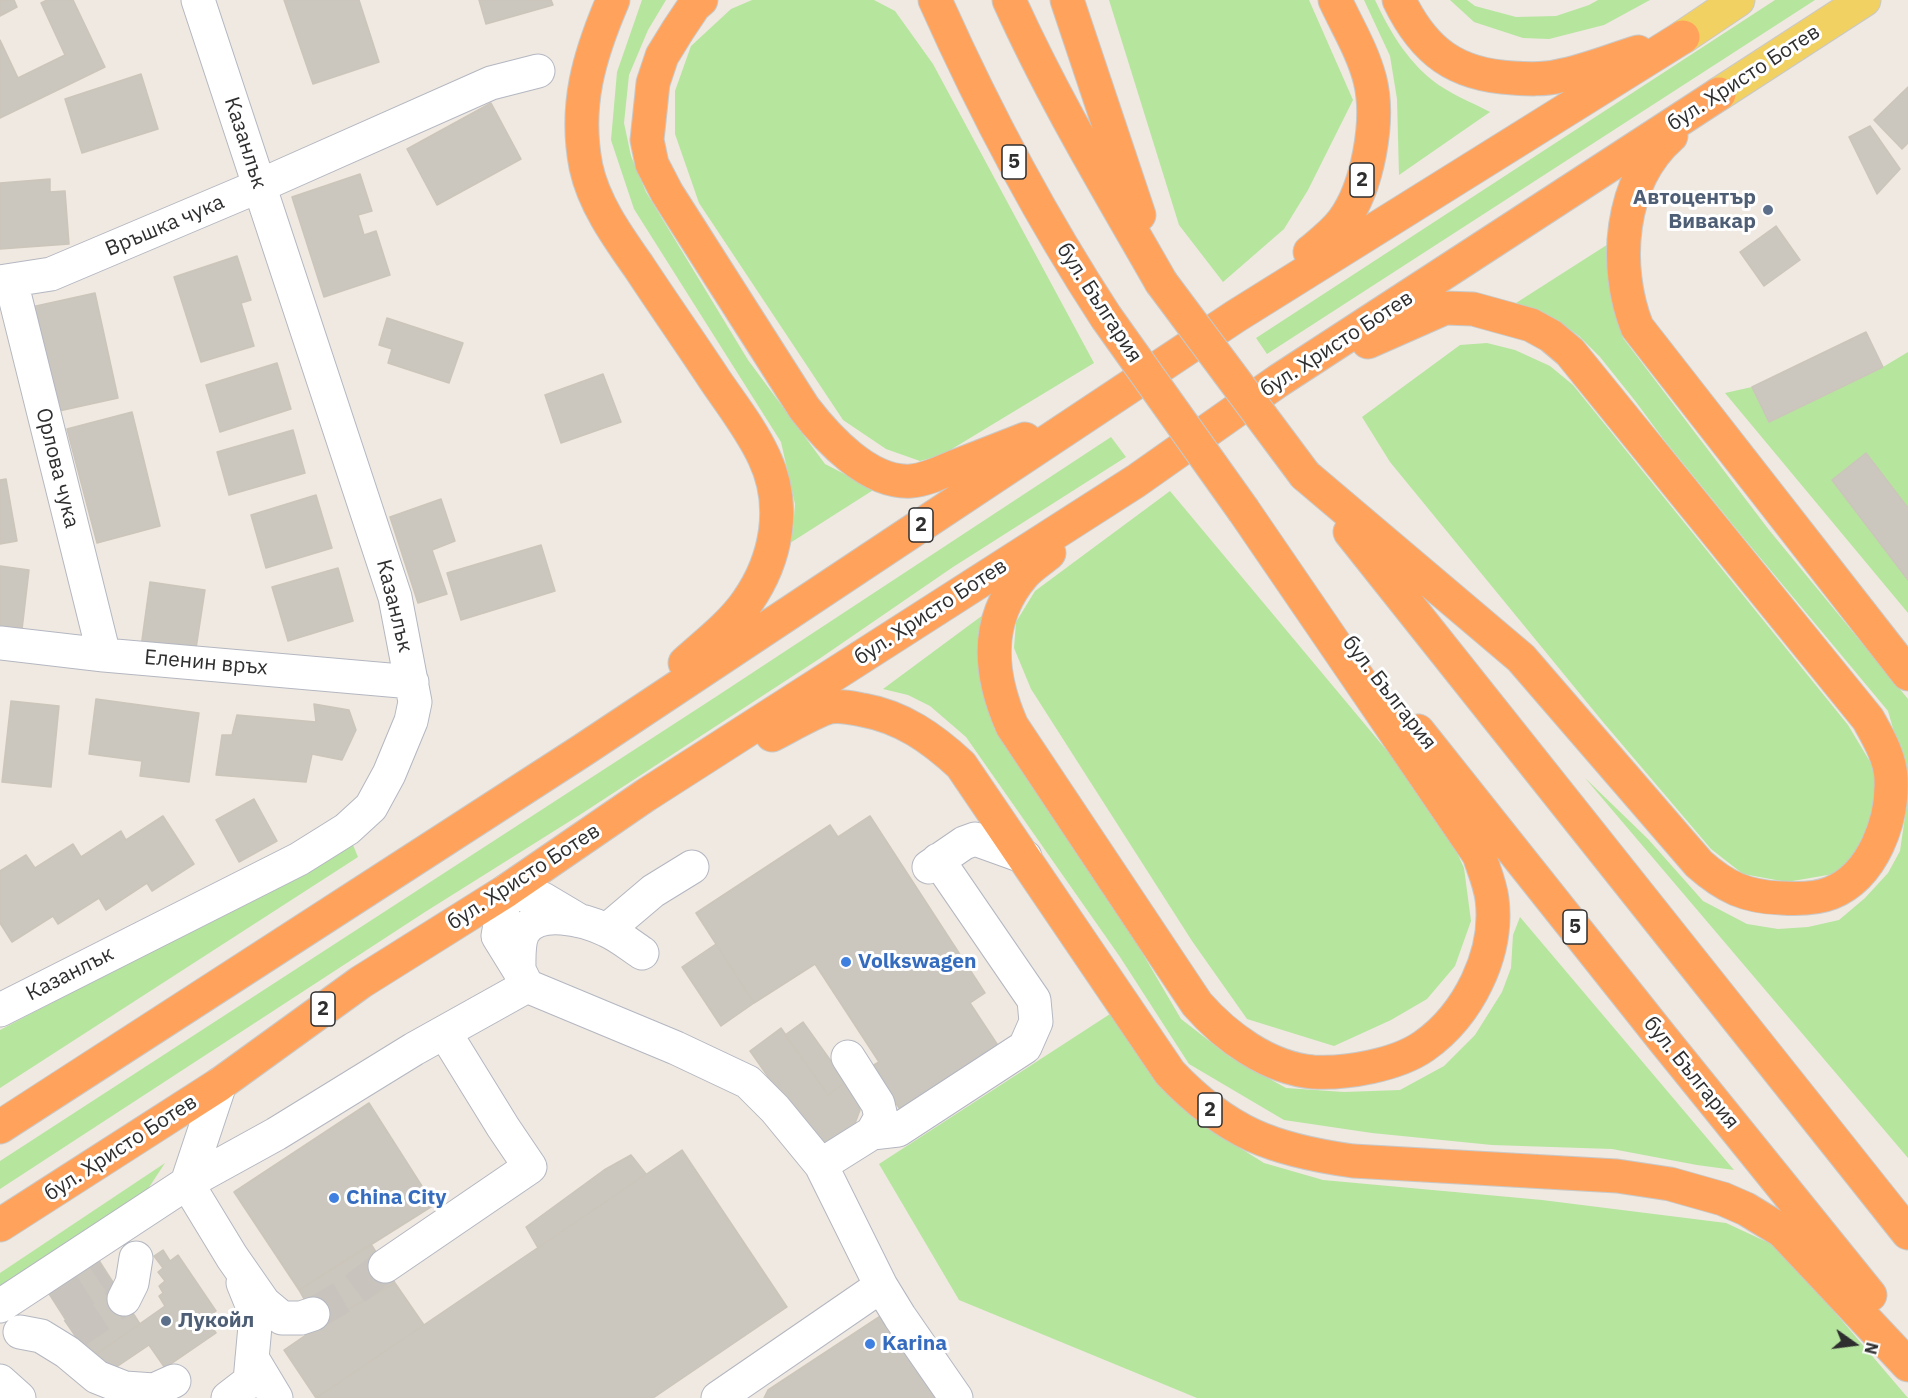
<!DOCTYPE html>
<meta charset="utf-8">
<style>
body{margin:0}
#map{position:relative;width:1908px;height:1398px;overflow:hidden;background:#efe9e1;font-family:"IBM Plex Sans",sans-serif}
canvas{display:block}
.north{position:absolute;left:1824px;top:1314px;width:60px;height:60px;-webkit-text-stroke:4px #fff;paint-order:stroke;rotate:104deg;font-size:16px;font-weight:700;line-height:24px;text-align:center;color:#2e2e2e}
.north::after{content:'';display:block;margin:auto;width:21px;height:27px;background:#2e2e2e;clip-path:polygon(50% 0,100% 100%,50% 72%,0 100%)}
</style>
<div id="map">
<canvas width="1908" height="1398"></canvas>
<div class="north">N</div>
</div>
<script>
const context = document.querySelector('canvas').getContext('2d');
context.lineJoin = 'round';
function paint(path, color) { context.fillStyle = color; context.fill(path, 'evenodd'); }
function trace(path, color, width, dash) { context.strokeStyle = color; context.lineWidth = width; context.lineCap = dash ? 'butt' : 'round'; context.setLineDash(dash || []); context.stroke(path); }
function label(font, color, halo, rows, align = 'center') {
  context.font = font + ' "IBM Plex Sans",sans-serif'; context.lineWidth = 6; context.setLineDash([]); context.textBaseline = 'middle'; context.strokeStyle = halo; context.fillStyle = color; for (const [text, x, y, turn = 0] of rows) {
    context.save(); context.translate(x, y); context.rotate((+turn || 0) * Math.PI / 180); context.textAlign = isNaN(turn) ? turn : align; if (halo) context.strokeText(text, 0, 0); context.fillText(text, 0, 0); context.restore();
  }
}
paint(new Path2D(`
 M642 0H666L648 30 629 75 624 123 631 156 646 192 748 360 825 464 854 479 878 487 790 543 793 530 795 504 781 442 634 209 611 140 617 72Z
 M752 0H874L895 11 933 64 1094 363 942 455 920 461 886 449 843 420 699 203 675 134V91L691 46 731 9Z
 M1109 0H1309L1353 100 1308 190 1284 229 1223 282 1179 225Z
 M1364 0H1375C1389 30 1406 59 1432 80 1448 93 1471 102 1490 112L1399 175 1397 99 1390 56Z
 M1450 0H1467L1475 6 1516 17 1556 16 1589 5 1598 0H1650L1604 25 1549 39 1523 38 1474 22Z
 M1775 0H1815L1267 354 1256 338Z
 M1613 241 1616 316 1623 338 1769 530 1908 699V781L1888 711 1742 536 1664 440 1636 402 1600 357 1579 336 1556 320 1516 303Z
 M1487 343 1515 350 1550 366 1573 385 1848 725 1875 770 1877 803 1867 847 1839 873 1787 882 1743 874 1711 849 1603 722 1390 462 1362 417 1460 345Z
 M1908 352V613L1725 393 1752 387 1769 422 1883 367Z
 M1111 437 1126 457 953 567 819 659 578 816 425 912 0 1189V1161L714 698Z
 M1170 491 1439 813 1464 868 1471 921 1455 966 1427 999 1391 1020 1334 1046 1247 1019 1192 941 1031 689 1014 648 1016 622 1035 591Z
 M987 612 984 694 995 730 1106 891 1181 1019 1230 1057 1286 1088 1344 1092 1400 1090 1444 1066 1475 1035 1502 992 1511 968 1513 935 1520 917 1734 1170 1697 1165 1612 1149 1492 1145 1372 1133 1284 1120 1189 1064 1120 957 966 737 930 706 908 695 883 689Z
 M1585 778 1648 839 1703 901 1747 924 1778 929 1808 927 1839 920 1865 898 1888 873 1900 851 1908 796V1158Z
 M353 845 358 857 0 1088V1030Z
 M1110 1014 1216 1133 1264 1163 1323 1180 1542 1200 1726 1223 1780 1248 1908 1398H1197L959 1300 879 1164Z
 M165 1163 140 1201 0 1294V1273Z`), '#b6e59e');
const building = new Path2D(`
 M0 0H14L17 7 0 16Z
 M47 0H73L105 67 0 118V40L18 78 65 55 41 3Z
 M284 0H359L379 62 313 84Z
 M479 0H551L553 5 486 24Z
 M141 74 158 129 82 153 65 99Z
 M1908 87V143L1902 149 1874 120Z
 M491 103 521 159 437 205 407 149Z
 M1870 126 1900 169 1877 194 1849 137Z
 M360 174 372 211 358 215 364 235 376 231 390 275 324 297 292 197Z
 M50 179V192L65 191 69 244 0 249V183Z
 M1776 226 1800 260 1764 286 1740 252Z
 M237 256 251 300 241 303 254 346 201 362 174 277Z
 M95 293 118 398 50 413 27 308Z
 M387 318 463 343 449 383 388 363 392 349 379 345Z
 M1866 332 1883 367 1769 422 1752 387Z
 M277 363 291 409 220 432 206 385Z
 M603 374 621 422 561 443 545 395Z
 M132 412 160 526 97 543 67 429Z
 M293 430 305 473 229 495 217 452Z
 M1866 453 1908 508V580L1832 480Z
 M6 479 17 541 0 544V480Z
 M316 495 332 548 266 568 251 515Z
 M441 499 455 541 432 550 447 594 418 603 390 517Z
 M541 545 555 591 461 620 447 573Z
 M0 566 29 570 21 638 0 636Z
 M338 568 353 621 288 641 272 587Z
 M150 582 205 590 195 655 141 647Z
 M96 699 199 713 189 782 140 776 142 761 89 754Z
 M11 701 59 706 51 787 2 782Z
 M314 704 349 710 356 730 342 760 312 754 306 782 216 775 222 735H232L237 715 316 722Z
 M254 799 277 841 239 862 216 820Z
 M163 816 194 864 152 891 147 883 106 910 99 898 58 924 53 916 12 942 0 923V871L26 855 35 868 73 844 81 857 121 831 126 840Z
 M870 816 985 993 970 1003 999 1047 901 1111 872 1066 879 1062 815 964 754 1003 696 913 830 825 838 837Z
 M716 944 754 1003 721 1026 682 967Z
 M803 1022 846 1082 828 1095 785 1035Z
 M781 1028 828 1095 846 1082 857 1096 860 1110 854 1126 819 1149 750 1051Z
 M369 1103 434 1205 299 1290 234 1192Z
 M682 1150 787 1307 653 1398H316Z
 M631 1155 646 1174 538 1248 526 1227 604 1170Z
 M371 1244 395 1283 319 1326 299 1290Z
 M163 1250 170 1261 178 1255 216 1311 206 1318 216 1333 165 1368 149 1345 106 1374 94 1356 165 1306 159 1296 163 1293 159 1286 165 1281 158 1272 163 1268 154 1256Z
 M98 1259 140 1324 90 1358 48 1292Z
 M395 1283 424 1325 316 1398 284 1350 319 1326Z
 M882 1315 936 1398H764L768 1390Z`);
paint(building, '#cbc7bf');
trace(building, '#cbc5ba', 1.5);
trace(new Path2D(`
 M58 1308 108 1275
 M313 1314 351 1292 385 1266
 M73 1334 124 1299`), '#c8c4bd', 33, [33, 16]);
const minor = new Path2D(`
 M11 281 104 655
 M0 282 51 274 259 186 491 83 538 71
 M0 643 104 655 412 682
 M929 867 964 843 975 839 1025 857
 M607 930 653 891 692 867
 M519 970C519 958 518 943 523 933 537 907 585 920 606 930 618 935 630 945 642 953
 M527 986 676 1048 748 1082 775 1109 821 1165 881 1286 718 1398
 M0 1010 299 859 347 829 371 807 389 774 411 721 415 702 395 597 198 0
 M220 1084 187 1183 232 1257 264 1303 282 1318H301L313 1314
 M872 1133 898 1130 1025 1047 1036 1022 1034 1000 938 860
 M821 1165 872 1133 881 1117 878 1104 848 1057
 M385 1266 530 1167 503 1127 445 1033
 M881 1286 900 1317 956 1398
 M124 1299 132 1283 136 1258
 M0 1306 187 1183 276 1134 414 1049 527 986 519 970 498 936 506 891 543 899 580 921
 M20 1332 41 1336 67 1352 97 1377 125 1388 154 1390 174 1381
 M252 1358 276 1398
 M0 1381 19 1398
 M228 1398 250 1381 256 1315 243 1283`);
const major = new Path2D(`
 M1683 37 1738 0
 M1719 94 1864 0`);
const highway = new Path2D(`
 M613 0C589 56 574 106 586 167 594 204 618 237 639 267 664 305 690 342 715 380 732 405 751 429 764 457 787 505 777 559 747 602 731 625 706 644 685 663
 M701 0 694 6 678 30 662 56 653 83 647 140 652 164 667 193 804 408C827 438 869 484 911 481 926 480 942 472 956 466 979 457 1002 448 1025 439
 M935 0C984 110 1040 216 1106 317
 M1009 0C1053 98 1108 189 1161 282
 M1067 0 1139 215
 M1399 0C1424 52 1456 75 1513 78 1528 79 1544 80 1559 76 1586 71 1612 60 1638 52
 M1671 136C1619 182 1613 266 1637 327L1908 674
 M1310 252C1322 242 1334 233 1343 221 1368 187 1380 120 1370 80 1363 52 1347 26 1335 0
 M1305 475 1521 658 1699 864C1725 887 1746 897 1781 898 1796 899 1816 899 1831 893 1873 876 1893 821 1891 778 1890 757 1878 737 1868 719L1570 352 1551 336 1531 325 1473 309 1445 308 1368 342
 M1350 532 1908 1233
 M1049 553C1041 560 1031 566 1024 574 984 620 989 674 1012 726L1197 1004C1226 1037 1268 1068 1313 1072 1346 1074 1397 1065 1424 1046 1468 1015 1499 954 1492 899 1490 884 1484 870 1479 855L1244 511
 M1418 731 1663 1039 1870 1295
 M772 735C786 728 817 710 830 707 841 705 853 708 863 710 902 717 932 738 961 765L1170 1073C1227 1133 1273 1150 1353 1161L1617 1176 1670 1184 1723 1199 1746 1209 1782 1231 1908 1365
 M0 1127 583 750 1236 316 1683 37
 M0 1225 220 1084 361 982 506 891 646 795 1136 481 1278 381 1719 94`);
trace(minor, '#b4b7c1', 35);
trace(major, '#c9c9c9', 35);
trace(highway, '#c9c9c9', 35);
trace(minor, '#fff', 33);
trace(major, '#f2d163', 33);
trace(highway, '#ffa35c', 33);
const highwayBridge = new Path2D(`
 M1161 282 1305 475
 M1106 317 1244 511`);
trace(highwayBridge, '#c9c9c9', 35, []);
trace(highwayBridge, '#ffa35c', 33);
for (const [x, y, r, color] of [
 [1768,210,6,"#5c6f8a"],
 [846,962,6,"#3f7fe0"],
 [334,1198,6,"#3f7fe0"],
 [166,1321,6,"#5c6f8a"],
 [870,1344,6,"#3f7fe0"]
]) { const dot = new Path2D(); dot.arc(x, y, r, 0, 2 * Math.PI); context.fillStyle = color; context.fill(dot); trace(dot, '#fff', 2); }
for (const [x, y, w] of [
 [1014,162,24],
 [1362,180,24],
 [921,525,24],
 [1575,927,24],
 [323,1009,24],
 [1210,1110,24]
]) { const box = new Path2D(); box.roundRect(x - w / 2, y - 17, w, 34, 4.5); context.fillStyle = '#fff'; context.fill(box); trace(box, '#2e2e2e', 1.5); }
label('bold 20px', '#2e2e2e', null, [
 ["5",1014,162],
 ["2",1362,180],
 ["2",921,525],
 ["5",1575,927],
 ["2",323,1009],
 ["2",1210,1110]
]);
label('21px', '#2e2e2e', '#fff', [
 ["бул. Христо Ботев",1744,78,-33],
 ["Казанлък",245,143,72],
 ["Връшка чука",165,226,-23],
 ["бул. България",1099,303,57],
 ["бул. Христо Ботев",1337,344,-33],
 ["Орлова чука",57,468,76],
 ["Казанлък",394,606,76],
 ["бул. Христо Ботев",931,612,-33],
 ["Еленин връх",206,663,5],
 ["бул. България",1389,693,52],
 ["бул. Христо Ботев",524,877,-33],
 ["Казанлък",70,974,-27],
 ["бул. България",1691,1073,51],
 ["бул. Христо Ботев",121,1148,-33]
]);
label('bold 21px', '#4e5e75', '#fff', [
 ["Автоцентър",1756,198],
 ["Вивакар",1756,222],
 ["Лукойл",178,1321,"left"]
], 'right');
label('bold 21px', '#366cbe', '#fff', [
 ["Volkswagen",858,962],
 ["China City",346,1198],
 ["Karina",882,1344]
], 'left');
</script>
